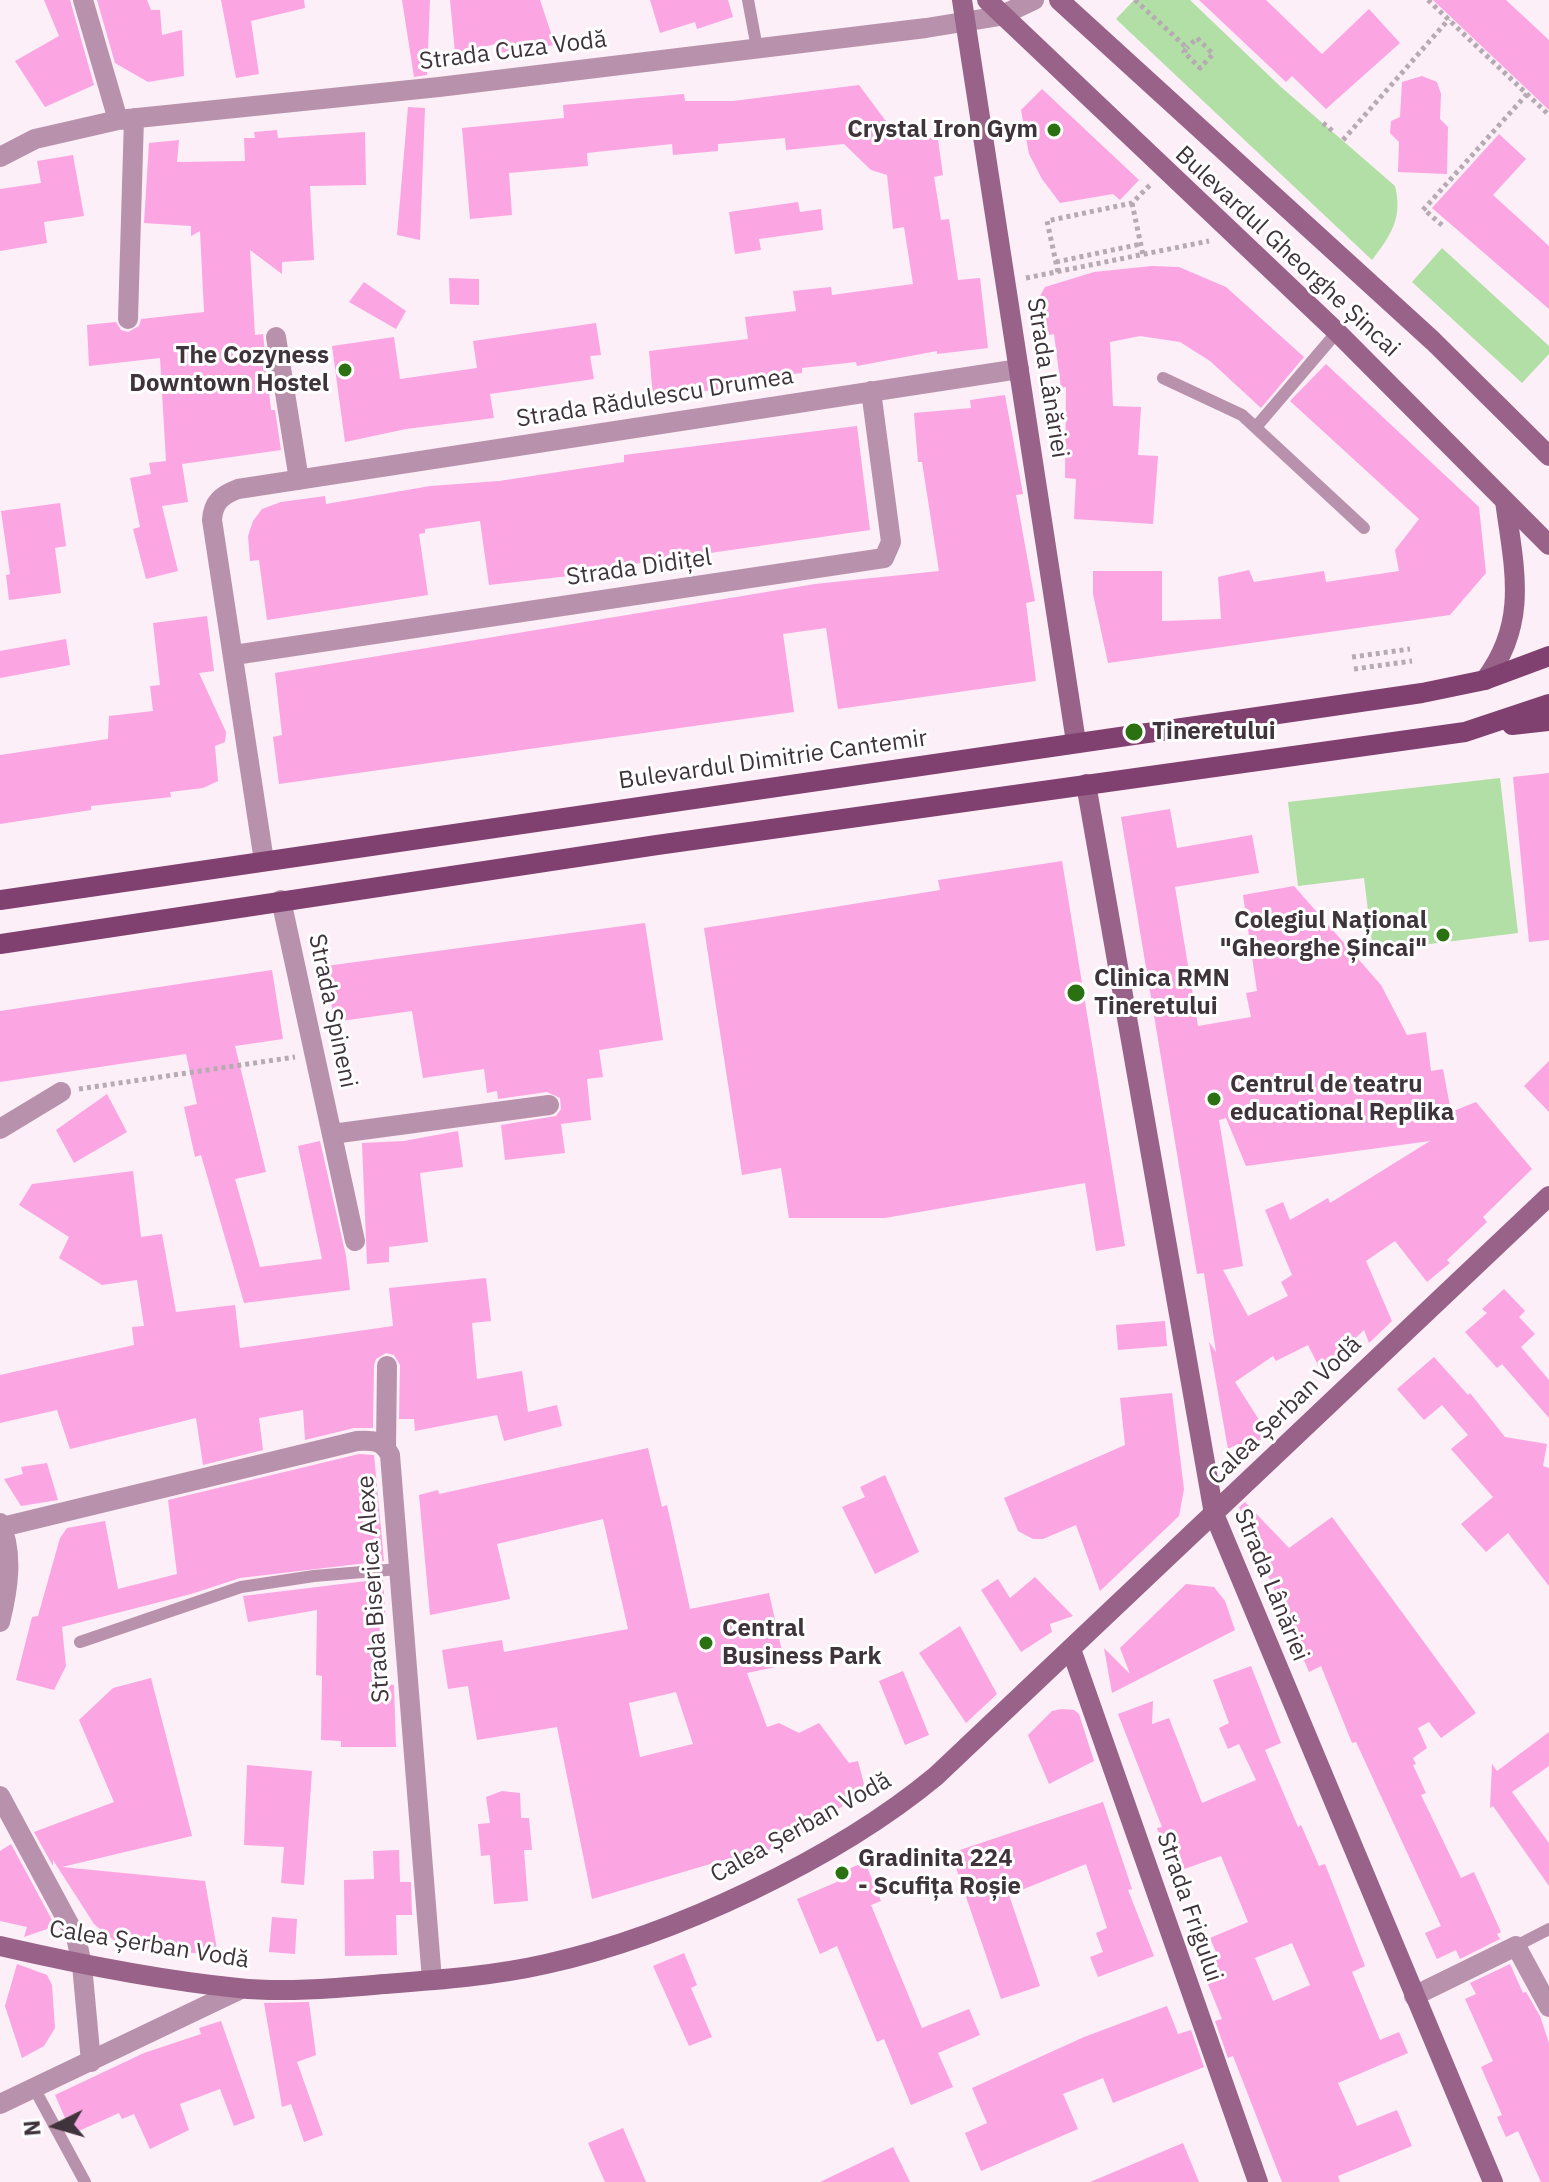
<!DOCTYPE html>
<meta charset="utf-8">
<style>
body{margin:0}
#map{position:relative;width:1549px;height:2182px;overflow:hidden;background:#fceff7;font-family:"IBM Plex Sans",sans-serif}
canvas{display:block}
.north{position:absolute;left:16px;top:2086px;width:80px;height:80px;-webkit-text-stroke:6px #fff;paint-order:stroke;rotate:265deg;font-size:22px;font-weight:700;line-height:32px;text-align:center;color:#3f343c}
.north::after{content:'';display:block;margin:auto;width:28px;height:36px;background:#3f343c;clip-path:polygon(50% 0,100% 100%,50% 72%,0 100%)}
</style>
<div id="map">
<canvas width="1549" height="2182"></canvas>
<div class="north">N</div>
</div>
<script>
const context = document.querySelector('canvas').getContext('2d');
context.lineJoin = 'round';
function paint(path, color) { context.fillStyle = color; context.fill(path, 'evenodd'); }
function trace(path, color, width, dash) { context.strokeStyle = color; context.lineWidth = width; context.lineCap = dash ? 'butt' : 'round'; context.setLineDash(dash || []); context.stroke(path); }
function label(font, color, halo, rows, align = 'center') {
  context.font = font + ' "IBM Plex Sans",sans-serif'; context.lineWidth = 6; context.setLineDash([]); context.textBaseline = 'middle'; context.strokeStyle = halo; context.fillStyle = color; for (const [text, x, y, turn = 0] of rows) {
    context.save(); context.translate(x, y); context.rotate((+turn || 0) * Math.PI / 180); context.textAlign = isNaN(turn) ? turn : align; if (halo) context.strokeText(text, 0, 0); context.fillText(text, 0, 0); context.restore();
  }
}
paint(new Path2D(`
 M1134 0H1190L1281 87 1395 186C1403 218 1391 235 1372 260L1116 19Z
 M1442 248 1549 346V354L1522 383 1412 282Z
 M1500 778 1518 933 1373 951 1364 878 1298 886 1288 802Z`), '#b1dfa5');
paint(new Path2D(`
 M44 0H70L94 85 45 107 15 61 59 36Z
 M97 0H147L151 10H160L162 35 182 30 184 76 148 82 115 63Z
 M221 0H304L305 8 251 21 259 74 236 78Z
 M402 0H430L427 75 414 77Z
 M450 0H540L555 45 499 53 496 44 455 53Z
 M650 0H728L733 17 697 29 695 22 660 33Z
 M1199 0H1266L1322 54 1369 9 1400 43 1326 109 1292 76 1286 82Z
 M1433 0H1506L1549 40V110Z
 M1422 76 1437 82 1441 94 1440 119 1448 127 1447 174 1398 172 1399 142 1390 133 1391 121 1400 117 1402 82Z
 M859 85 885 120 898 129 938 140 943 175 934 177 941 220 949 219 958 280 980 278 988 348 937 354V351L857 366 856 362 802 368V373L722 382 723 389 653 397 649 351 748 339 745 317 796 311 793 291 831 287 832 295 913 284 904 227 893 229 887 175 871 170 844 144 786 150 785 138 718 144V151L673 155 672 144 587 153 588 166 509 173 512 215 470 219 462 128 564 118 563 105 684 94 685 101H733Z
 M1042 89 1139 180 1120 200 1113 194 1060 203 1042 179 1029 154 1021 110Z
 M408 107 425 108 420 240 397 235Z
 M277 130 278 138 365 132 366 185 310 186 314 260 282 262V274L250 250 255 335 263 334 271 410H275L281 450 182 464 188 502 162 506 178 571 146 579 133 529 140 527 130 478 151 474 149 463 166 461 160 358 89 366 87 325 116 322 121 330 128 332 139 326 141 319 204 312 200 231 191 236V226L144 223 149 143 179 140 177 162 245 161 244 138H255L254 132Z
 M1499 134 1526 159 1493 195 1549 246V309L1432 208Z
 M73 155 84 216 44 222 47 243 0 251V189L41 183 37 161Z
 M798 202 800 212 821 209 823 230 759 239 761 250 735 254 729 212Z
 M1152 266 1179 267 1226 287 1304 357 1261 408 1210 361 1180 342 1140 336 1110 342 1113 406 1141 407 1138 455 1158 456 1153 524 1074 519 1076 479 1065 478 1066 387 1061 388 1054 334 1045 336 1037 301 1045 287 1094 272Z
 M449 278 479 279V305L450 304Z
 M364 282 406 311 396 329 349 302Z
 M596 323 601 355 590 356 594 379 490 394 494 418 406 429 345 442 332 346 394 337 400 379 477 368 473 341Z
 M1326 364 1479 507 1486 573 1450 615 1108 663 1093 594V571H1162V621L1221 619 1218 577 1249 570 1254 582 1324 571 1326 582 1399 571 1395 550 1419 519 1290 401Z
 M1005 395 1023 494 1016 495 1035 601 1026 603 1036 681 838 709 826 628 783 634 794 712 279 784 273 737 282 735 275 673 815 584 939 571 922 462H918L914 413 971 408 970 400Z
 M857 426 870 530 613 567 614 571 489 585 480 521 425 529V533L419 534 428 595 267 620 259 560 250 561 248 536 253 521 262 509 281 502 325 496 326 504 430 486 499 481 624 462V455Z
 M60 503 66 546 55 548 61 593 9 600 6 575 10 574 1 511Z
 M207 616 214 671 199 673 226 732 225 742 215 746 218 781 203 788 170 792 171 797 91 806V810L0 824V755L108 739 109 716 153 711 150 686 160 685 153 623Z
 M66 639 70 665 0 678V651Z
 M1549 773V940L1529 942 1513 777Z
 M1170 809 1177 848 1252 835 1259 873 1175 887 1198 1026 1251 1017 1246 993 1257 991 1243 895 1294 886 1381 985 1407 1035 1426 1032 1431 1071 1443 1069 1451 1112 1476 1102 1532 1169 1483 1217 1487 1222 1447 1260 1450 1263 1427 1282 1395 1241 1366 1261 1392 1321 1369 1343 1364 1330 1321 1371 1308 1345 1276 1361 1273 1356 1235 1382 1268 1434 1244 1453 1238 1444 1228 1449 1209 1342 1216 1352 1204 1273 1197 1274 1121 817ZM1226 1118 1246 1166 1430 1141 1330 1203 1328 1198 1290 1220 1283 1202 1265 1210 1292 1275 1281 1282 1288 1296 1248 1316 1223 1270 1243 1266 1219 1120Z
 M1062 861 1125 1246 1096 1251 1085 1183 885 1218H789L781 1168 742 1175 704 928 940 890 938 880Z
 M645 923 663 1040 599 1050 603 1077 587 1079 591 1120 561 1124 565 1153 505 1160 501 1125 556 1116 561 1109 560 1098 547 1092 498 1099 497 1091 487 1093 484 1069 423 1078 412 1011 334 1022 326 966Z
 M272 970 283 1039 235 1046 266 1172 235 1179 260 1267 322 1259 298 1146 320 1141 346 1256 350 1290 244 1303 201 1155 195 1157 184 1107 197 1104 186 1054 0 1082V1011Z
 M1549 1061V1112L1524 1086Z
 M107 1094 127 1132 74 1163 56 1130Z
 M458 1131 463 1167 420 1173 428 1242 389 1247V1262L367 1264 362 1143 404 1141Z
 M133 1171 141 1237 162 1234 176 1312 235 1305 240 1348 393 1326 389 1288 486 1278 491 1321 472 1323 477 1379 522 1371 528 1412 557 1405 562 1426 504 1441 497 1415 415 1431 414 1419H399L400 1365 394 1355 386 1353 376 1359 374 1365 373 1428H354L305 1440 303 1410 259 1418 263 1450 203 1465 196 1418 70 1449 57 1410 0 1423V1375L134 1345 132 1327 144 1326 137 1280 102 1285 59 1258 69 1237 19 1205 32 1184Z
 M1504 1289 1525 1311 1519 1317 1535 1334 1521 1347 1549 1380V1418L1502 1364 1497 1368 1465 1332 1487 1313 1482 1309Z
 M1165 1321 1167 1346 1118 1350 1116 1325Z
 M1434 1357 1468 1395 1470 1393 1505 1437 1547 1444 1543 1466 1549 1468V1586L1508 1533 1486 1552 1461 1524 1493 1497 1451 1449 1468 1435 1442 1405 1424 1420 1397 1389Z
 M1172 1393 1184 1489 1179 1516 1100 1591 1076 1525 1043 1539H1033L1018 1531 1004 1498 1125 1445 1120 1398Z
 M648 1448 662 1507 667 1505 690 1609 769 1593 785 1665 747 1673 767 1727 779 1723 799 1733 819 1723 849 1763 858 1761 864 1784 858 1795 812 1828 730 1871 727 1859 592 1899 557 1727 477 1740 468 1686 448 1689 442 1650 502 1640 504 1652 628 1629 603 1519 497 1544 510 1599 430 1615 419 1495 438 1490 439 1494ZM676 1692 693 1744 640 1757 629 1703Z
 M359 1454 374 1455 384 1561 240 1578 191 1594 62 1627 66 1666 54 1690 16 1680 32 1617 38 1616 60 1538 67 1528 105 1521 118 1589 177 1574 168 1500Z
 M47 1463 58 1500 21 1506 4 1479 23 1474 21 1467Z
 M885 1475 919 1552 875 1574 842 1507 865 1497 860 1487Z
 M1245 1502 1289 1548 1332 1517 1476 1713 1441 1738 1429 1722 1418 1728 1427 1748 1413 1758 1416 1764 1413 1765 1426 1793 1421 1795 1461 1878 1474 1872 1501 1932 1497 1934 1500 1939 1460 1959 1456 1950 1437 1959 1425 1933 1441 1926 1356 1742 1352 1743 1321 1666 1309 1672 1239 1507Z
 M1035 1577 1073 1616 1050 1624 1052 1632 1021 1652 981 1590 998 1579 1010 1598Z
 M383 1579 386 1624 379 1625 386 1660 385 1684 394 1685 396 1747H341V1741L321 1740 322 1676 316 1675 317 1610 248 1622 243 1596Z
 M1186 1584 1214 1587 1225 1601 1235 1630 1112 1693 1104 1648 1130 1674 1120 1648Z
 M960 1626 997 1694 966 1723 919 1653Z
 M1251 1666 1281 1743 1265 1750 1298 1827 1301 1825 1319 1866 1325 1864 1365 1966 1352 1972 1380 2040 1399 2032 1408 2053 1338 2083 1357 2126 1397 2110 1412 2146 1338 2176 1340 2182H1282L1233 2056 1228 2058 1215 2021 1222 2019 1198 1959 1216 1952 1210 1938 1248 1922 1221 1856 1173 1873 1157 1828 1162 1827 1118 1714 1153 1701 1152 1724 1169 1718 1202 1803 1256 1780 1239 1744 1228 1749 1219 1728 1229 1723 1213 1680ZM1292 1943 1310 1985 1273 2001 1255 1958Z
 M903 1671 929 1735 905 1745 879 1681Z
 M151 1678 192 1836 62 1867 205 1881 218 1955 122 1947 94 1924 53 1860V1866L34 1832 114 1802 79 1720 113 1688Z
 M1062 1709 1074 1710 1079 1714 1094 1761 1049 1784 1028 1735 1052 1711Z
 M1549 1732V1766L1512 1792 1549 1843V1886L1493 1806 1490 1808 1492 1764 1497 1771Z
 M247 1765 312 1771 304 1885 281 1883 284 1847 244 1845Z
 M502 1791 520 1793 521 1818H529L532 1850H524L528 1901 494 1904 490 1855 481 1856 478 1824 490 1823 486 1797Z
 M1103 1802 1132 1889 1128 1890 1154 1956 1098 1977 1090 1957 1103 1952 1096 1933 1107 1928 1086 1864 1009 1895 1040 1986 1001 1999 951 1853Z
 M11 1844 52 1920 47 1929 24 1937 27 1927 0 1921V1851Z
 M399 1850 400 1882H411L412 1915H396L397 1955 345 1956 344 1880 374 1879 373 1851Z
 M865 1862 881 1901 871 1905 922 2028 969 2009 980 2035 938 2053 953 2087 911 2105 884 2039 877 2042 837 1946 820 1954 797 1899 837 1882 834 1875Z
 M272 1917 297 1919 295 1954 269 1952Z
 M684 1953 697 1985 691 1988 712 2037 689 2046 653 1966Z
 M17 1964 47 1975 52 1985 55 2028 44 2046 22 2058 5 2006Z
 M1510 1964 1523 1993 1526 1992 1540 2016 1549 2043V2182H1541L1518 2131 1506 2137 1497 2117 1502 2115 1481 2067 1493 2061 1465 1999 1476 1994 1470 1983Z
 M309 2002 316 2055 297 2062 323 2135 304 2142 291 2104 282 2107 264 2003Z
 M1167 2006 1178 2034 1191 2030 1204 2067 1113 2103 1103 2078 1063 2094 1078 2129 981 2171 965 2133 987 2123 972 2088 1084 2037Z
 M221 2021 255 2118 234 2126 220 2089 180 2104 189 2130 150 2149 134 2114 122 2119 119 2113 72 2134 55 2095 144 2053 201 2034 199 2028Z
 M623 2128 646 2182H605L588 2143Z
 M1183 2143 1199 2182H1090Z
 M893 2147 910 2182H820Z`), '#fba5e2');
trace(new Path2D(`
 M1135 0 1187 48 1184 52 1200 68 1213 54 1197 38 1187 48
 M1428 0 1549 115
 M1323 123 1335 133
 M1343 140 1449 19
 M1132 203 1143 255
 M1423 210 1527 94
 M1427 212 1444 227
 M1056 262 1141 244
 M1058 272 1047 221 1132 203 1151 184
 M1026 278 1209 241
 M1352 657 1410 649
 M1354 669 1412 661
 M79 1089 295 1057`), '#b7abb3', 5, [4, 4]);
trace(new Path2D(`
 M748 0 757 48
 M1163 378 1242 415 1364 528
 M1256 427 1337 332
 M80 1642 241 1587 314 1576 399 1569
 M1516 1946 1549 1929
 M34 2088 85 2182`), '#b892ac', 12);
trace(new Path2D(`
 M83 0 118 120
 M0 157 35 139 118 120 439 87 926 28 1000 16 1034 0
 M128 319 134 118
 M276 337 299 480
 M234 655 884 558 891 542 871 391
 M264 861 212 520C213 502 222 495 238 489L1019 369
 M281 900 355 1241
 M0 1129 61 1092
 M332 1134 549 1105
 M386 1447 387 1366
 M0 1523C14 1553 8 1590 0 1622
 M2 1527 357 1441C372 1440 383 1440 390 1455L432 1980
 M0 1796 76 1937 82 1965 91 2062
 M1414 1996 1516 1946 1549 2007
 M0 2104 241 1989`), '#b892ac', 20);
trace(new Path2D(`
 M962 0 1076 742
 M987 0 1337 332 1549 545
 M1059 0 1433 341 1549 456
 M1485 680C1529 622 1514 568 1505 501
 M1086 784 1214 1514 1493 2182
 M1071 1649 1258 2182
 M0 1946C78 1964 158 1980 238 1988 285 1993 337 1988 384 1984 437 1980 493 1976 546 1964 673 1936 836 1859 936 1776L1549 1196`), '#996389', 20);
trace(new Path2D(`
 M1512 725 1549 721
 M0 900 1422 693 1485 680 1549 656
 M0 944 657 845 1465 732 1549 704`), '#814170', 20);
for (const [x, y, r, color] of [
 [1054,130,8,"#2b7111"],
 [345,370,8,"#2b7111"],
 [1134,732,10,"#2b7111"],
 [1443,935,8,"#2b7111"],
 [1076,993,10,"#2b7111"],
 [1214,1099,8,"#2b7111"],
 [706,1643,8,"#2b7111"],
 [842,1873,8,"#2b7111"]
]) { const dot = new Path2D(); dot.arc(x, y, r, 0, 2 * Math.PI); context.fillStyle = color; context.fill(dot); trace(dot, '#fff', 3); }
label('24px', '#3f343c', '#fff', [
 ["Strada Cuza Vodă",513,51,-7],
 ["Bulevardul Gheorghe Șincai",1287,252,43],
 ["Strada Lânăriei",1047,378,81],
 ["Strada Rădulescu Drumea",655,398,-9],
 ["Strada Didițel",639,568,-8],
 ["Bulevardul Dimitrie Cantemir",773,760,-8],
 ["Strada Spineni",332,1011,78],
 ["Calea Șerban Vodă",1285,1411,-44],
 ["Strada Lânăriei",1271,1585,68],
 ["Strada Biserica Alexe",374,1589,-94],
 ["Calea Șerban Vodă",801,1828,-29],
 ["Strada Frigului",1189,1907,71],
 ["Calea Șerban Vodă",149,1945,9]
]);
label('bold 24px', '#3f343c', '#fff', [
 ["Crystal Iron Gym",1038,130,"right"],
 ["The Cozyness",329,356,"right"],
 ["Downtown Hostel",329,384,"right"],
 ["Tineretului",1152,732],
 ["Colegiul Național",1427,921,"right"],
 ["\"Gheorghe Șincai\"",1427,949,"right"],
 ["Clinica RMN",1094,979],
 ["Tineretului",1094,1007],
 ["Centrul de teatru",1230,1085],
 ["educational Replika",1230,1113],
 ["Central",722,1629],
 ["Business Park",722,1657],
 ["Gradinita 224",858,1859],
 ["- Scufița Roșie",858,1887]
], 'left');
</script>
